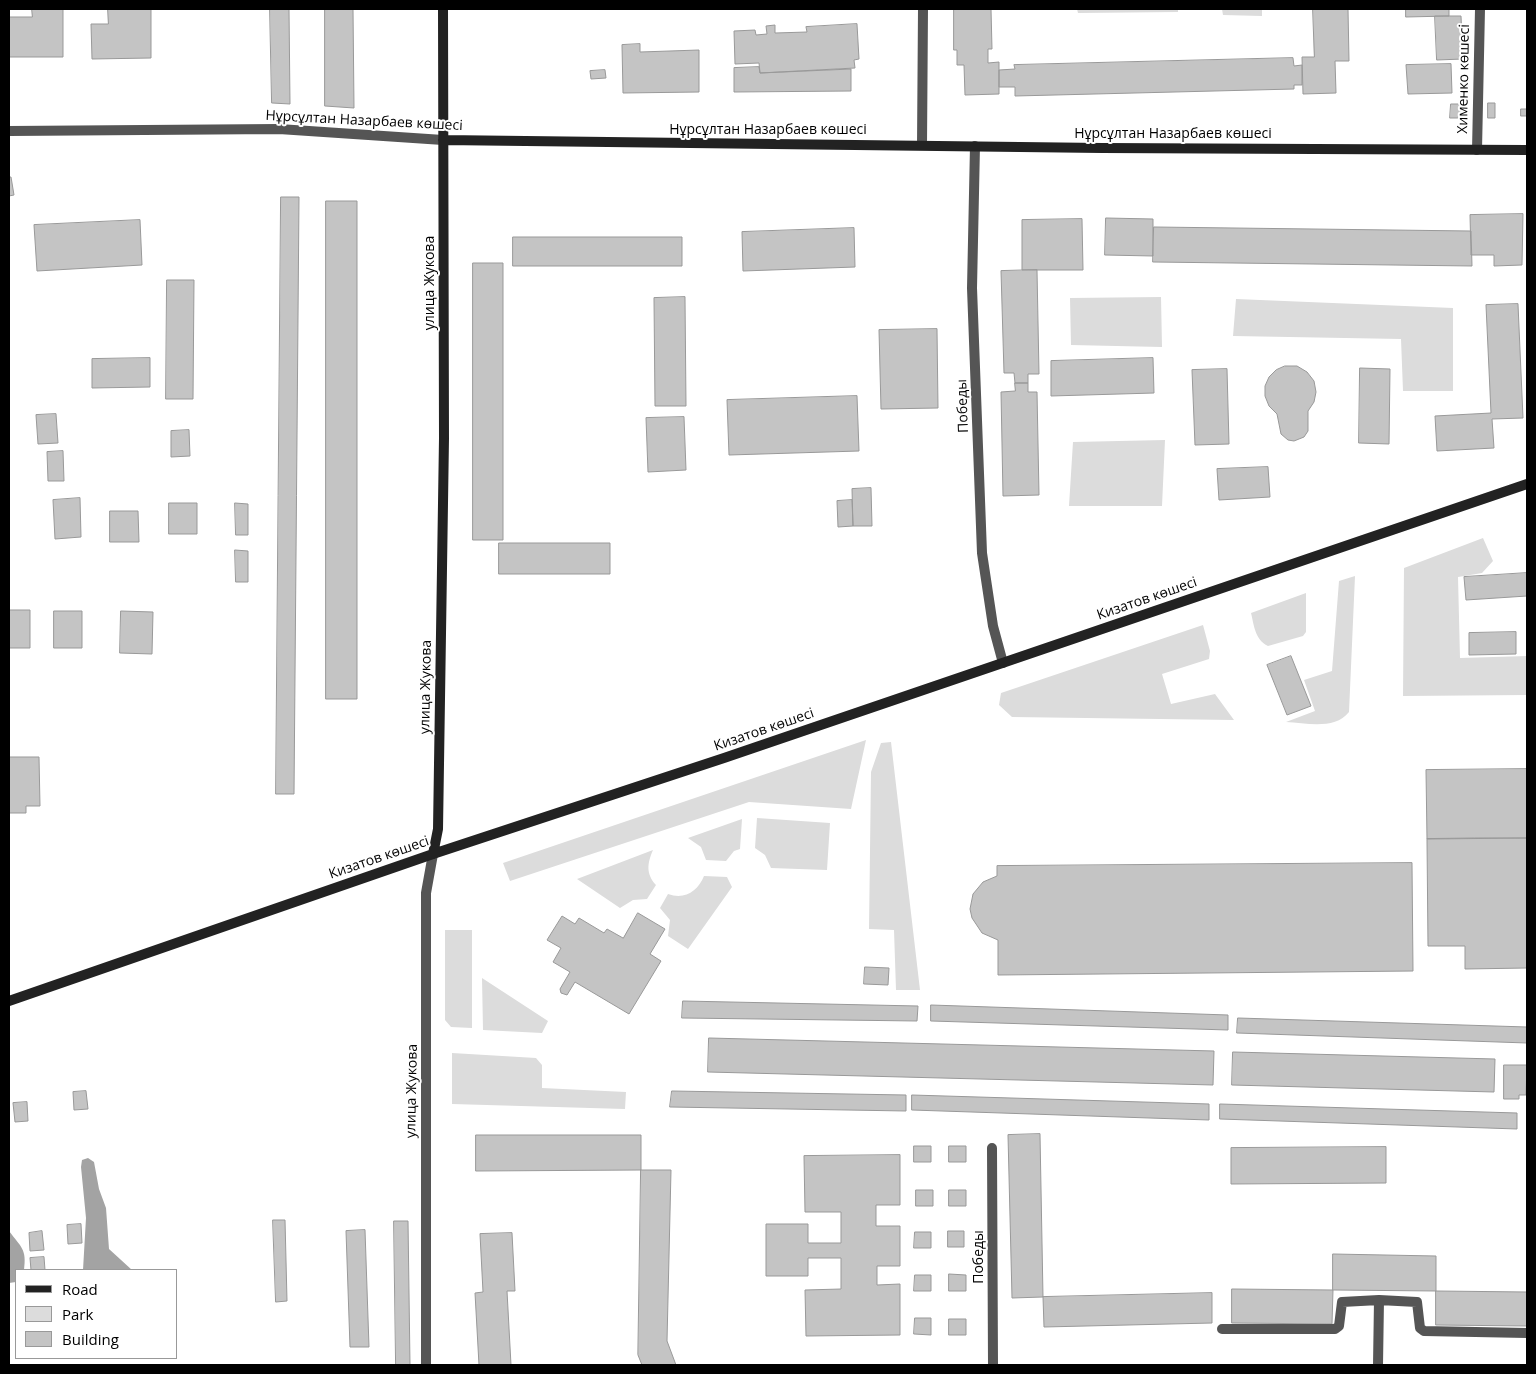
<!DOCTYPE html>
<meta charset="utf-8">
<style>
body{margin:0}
#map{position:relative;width:1536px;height:1374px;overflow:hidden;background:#fff;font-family:"Open Sans",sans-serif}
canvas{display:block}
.frame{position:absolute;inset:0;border:10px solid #000;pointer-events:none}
.legend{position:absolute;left:15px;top:1269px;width:162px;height:90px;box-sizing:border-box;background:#fff;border:1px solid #999;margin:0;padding:6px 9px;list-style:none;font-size:15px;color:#000}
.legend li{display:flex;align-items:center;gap:10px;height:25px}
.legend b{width:25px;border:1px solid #999}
</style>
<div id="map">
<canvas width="1536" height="1374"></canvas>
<div class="frame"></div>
<ul class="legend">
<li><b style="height:6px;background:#222"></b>Road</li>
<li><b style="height:14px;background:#dcdcdc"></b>Park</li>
<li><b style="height:14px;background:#c4c4c4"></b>Building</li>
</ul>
</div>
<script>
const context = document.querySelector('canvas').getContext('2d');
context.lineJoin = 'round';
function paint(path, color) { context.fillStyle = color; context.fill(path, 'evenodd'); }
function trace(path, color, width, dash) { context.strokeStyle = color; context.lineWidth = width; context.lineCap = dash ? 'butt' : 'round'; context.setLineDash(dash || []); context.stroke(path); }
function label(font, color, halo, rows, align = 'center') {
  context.font = font + ' "Open Sans",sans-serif'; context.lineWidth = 4; context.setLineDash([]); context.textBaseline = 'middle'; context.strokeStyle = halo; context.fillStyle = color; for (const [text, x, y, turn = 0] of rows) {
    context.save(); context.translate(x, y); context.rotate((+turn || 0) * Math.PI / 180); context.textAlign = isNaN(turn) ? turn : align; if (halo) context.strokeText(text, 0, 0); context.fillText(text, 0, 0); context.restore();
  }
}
paint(new Path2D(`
 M1077 9H1178V12L1078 13Z
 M1222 9H1262V16L1223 15Z
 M1161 297 1162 347 1071 345 1070 298Z
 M1236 299 1453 308V391H1403L1401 339 1233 336Z
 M1165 440 1162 506H1069L1073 442Z
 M1483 538 1493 561 1482 573 1458 577 1460 658 1527 656V695L1403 696 1404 568Z
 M1355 576 1349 712C1335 730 1307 723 1286 722L1315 711 1304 680 1332 671 1339 581Z
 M1306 593V632L1303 636 1268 646C1255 640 1254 625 1251 613Z
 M1203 625 1210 651 1209 659 1162 674 1171 704 1215 694 1234 720 1012 717 999 705 1001 693Z
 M866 740 851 809 749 802 510 881 503 863Z
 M891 742 920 990H896L894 930 869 929 871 772 881 743Z
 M757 818 830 823 827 870 771 868 765 855 755 848Z
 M742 819 740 849 734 851 726 861 706 860 701 847 688 838Z
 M653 850C647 864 646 874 656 885L647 899 633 900 620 908 577 879Z
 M704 876 727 877 732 887 688 949 668 936 670 920 660 908 668 894C685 900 698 891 704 876Z
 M445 930H472V1028L451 1027 445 1020Z
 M482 978 548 1021 542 1033 483 1030Z
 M452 1053 536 1058 542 1065V1088L626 1092 625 1109 452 1104Z`), '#dcdcdc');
paint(new Path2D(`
 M88 1158 94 1162 99 1189 106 1208 109 1249 132 1270H83L86 1218 81 1167 82 1160Z
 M9 1231C21 1247 27 1249 24 1270H16V1282L9 1283Z`), '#a3a3a3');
const building = new Path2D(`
 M32 9H63V57H9V17H32Z
 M108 9H151V58L92 59 91 24H108Z
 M270 9H289L290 104 272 103Z
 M325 9H353L354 108 325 106Z
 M954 9H991L992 49H988V63L999 62V94L965 95 964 65H957V50H954Z
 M1313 9H1348L1349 61H1335L1336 93 1303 94 1302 57H1314Z
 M1406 9H1449V16L1406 17Z
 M1435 16H1461L1463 59 1437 60Z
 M857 24 859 59 854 60 855 68 760 73 759 63 735 64 734 31 755 30 756 35 767 34 766 26 775 25V33L807 32 806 27Z
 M640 44V52L699 50V92L623 93 622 45Z
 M1293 58 1294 66 1302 65V85H1294V89L1015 96V87H999V70L1015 69 1014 65Z
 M1451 64 1452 93 1408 94 1406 65Z
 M759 67 760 73 851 69V91L734 92V68Z
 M605 70 606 78 591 79 590 71Z
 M1488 103H1495V118H1488Z
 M1451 104H1465V118H1450Z
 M1521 109H1527V116H1521Z
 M9 177H11L14 195 9 196Z
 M281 197H299L294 794H276Z
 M326 201H357V699H326Z
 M1523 214 1522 265 1494 266V255H1471L1470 215Z
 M1106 218 1153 219V256L1105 255Z
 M1082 219 1083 270H1022V220Z
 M140 220 142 265 37 271 34 225Z
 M1154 227 1471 231 1472 266 1153 262Z
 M854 228 855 267 743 271 742 232Z
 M513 237H682V266H513Z
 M473 263H503V540H473Z
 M1037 270 1039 374H1028V383H1015L1014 373H1004L1001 271Z
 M167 280H194L193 399H166Z
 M685 297 686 406H655L654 298Z
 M1518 304 1523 418 1492 419 1494 448 1437 451 1435 416 1491 413 1486 305Z
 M937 329 938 408 881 409 879 330Z
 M150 358V387L92 388V359Z
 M1153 358 1154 393 1051 396V361Z
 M1285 366H1297L1307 372 1314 381 1316 392 1314 402 1308 411V431L1304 437 1294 441 1288 440 1281 434 1277 414 1269 406 1265 396V386L1269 377 1276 370Z
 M1360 368 1390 369 1389 444 1359 443Z
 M1227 369 1229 444 1195 445 1192 370Z
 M1015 383H1028V392H1037L1039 495 1003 496 1001 392 1015 391Z
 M857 396 859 451 729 455 727 400Z
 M56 414 58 443 38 444 36 415Z
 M684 417 686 470 648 472 646 418Z
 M189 430 190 456 171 457V431Z
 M63 451 64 481H48L47 452Z
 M1268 467 1270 497 1219 500 1217 469Z
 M871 488 872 526H853L852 489Z
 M80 498 81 537 55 539 53 500Z
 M852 500 853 526 838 527 837 501Z
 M169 503H197V534H169Z
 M235 503 248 504V535H236Z
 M110 511H138L139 542H110Z
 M499 543H610V574H499Z
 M235 550 248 551V582H236Z
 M1527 573V596L1466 600 1464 577Z
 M9 610H30V648H9Z
 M54 611H82V648H54Z
 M121 611 153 612 152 654 120 653Z
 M1516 632V654L1469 655V633Z
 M1291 656 1311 706 1287 715 1267 665Z
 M9 757H39L40 806H26V813H9Z
 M1527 769V838L1427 839 1426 770Z
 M1475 838H1527V968L1465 969V946H1428L1427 839Z
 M1412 863 1413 971 998 975V940L982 933 972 918 970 909 973 894 983 882 997 876V866Z
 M638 913 665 929 650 954 661 961 629 1014 575 982 567 995 561 993 560 989 570 972 553 962 561 948 547 940 562 916 575 924 579 918 604 933 607 929 623 938Z
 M865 967 889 968 888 985 864 984Z
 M683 1001 918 1006 917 1021 682 1018Z
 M931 1005 1228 1015V1030L931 1021Z
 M1238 1018 1527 1027V1043L1237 1033Z
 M709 1038 1214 1051 1213 1085 708 1072Z
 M1233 1052 1495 1059 1494 1092 1232 1085Z
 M1504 1065H1527L1526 1095H1519V1099H1504Z
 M86 1091 88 1109 74 1110 73 1092Z
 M672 1091 906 1095V1111L670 1107Z
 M912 1095 1209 1104V1120L912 1110Z
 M27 1102 28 1121 15 1122 13 1103Z
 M1220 1104 1517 1113V1129L1220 1119Z
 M1040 1134 1043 1297 1012 1298 1008 1135Z
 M476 1135H641V1170L476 1171Z
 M914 1146H931V1162H914Z
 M949 1146H966V1162H949Z
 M1386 1147V1183L1231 1184V1148Z
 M900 1155V1205H876V1226H900V1266H877V1285L900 1284V1335L806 1336 805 1290 841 1289V1258H808V1276H766V1224H808V1243H841V1212H805L804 1156Z
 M641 1170H671L667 1341 676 1365H642L638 1355Z
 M916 1190H933V1206H916Z
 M949 1190H966V1206H949Z
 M273 1220H285L287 1301 276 1302Z
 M394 1221H408L410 1365H396Z
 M81 1224 82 1243 68 1244 67 1225Z
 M365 1230 369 1347H350L346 1231Z
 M42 1231 44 1250 30 1251 29 1233Z
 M948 1231H964V1247H948Z
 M915 1232H931V1248H914Z
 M512 1233 515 1291H507L511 1365H479L475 1293 483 1292 480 1234Z
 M1333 1254 1436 1256V1291L1333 1290Z
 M44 1257 45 1270H31L30 1258Z
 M949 1274 966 1275V1291H949Z
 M915 1275H931V1291H914Z
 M1232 1289 1333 1290 1332 1324 1232 1323Z
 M1436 1291 1527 1292V1326L1436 1325Z
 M1212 1293V1323L1044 1327 1043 1297Z
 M915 1318H931V1335L914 1334Z
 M949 1319H966V1335H949Z`);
paint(building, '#c4c4c4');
trace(building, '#999', 1);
trace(new Path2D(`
 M9 131 279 129 443 140
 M922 145 923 9
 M975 146 972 288 982 553 993 626 1003 663
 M1477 150 1480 9
 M992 1148 993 1365
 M1222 1329H1335L1339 1326 1342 1302 1379 1300 1417 1302 1420 1328 1424 1331 1527 1333
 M426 1365V893L433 854
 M1378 1365 1379 1300`), '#555', 10);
trace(new Path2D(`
 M443 140 1102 148 1527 150
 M433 854 438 829 444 438 443 9
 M9 1001 433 854 724 758 1527 484`), '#222', 10);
label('14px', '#000', '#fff', [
 ["Хименко көшесі",1464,79,-89],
 ["Нұрсұлтан Назарбаев көшесі",364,121,3],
 ["Нұрсұлтан Назарбаев көшесі",768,130],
 ["Нұрсұлтан Назарбаев көшесі",1173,134],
 ["улица Жукова",430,283,-90],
 ["Победы",963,406,-92],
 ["Кизатов көшесі",1147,599,-19],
 ["улица Жукова",426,687,-89],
 ["Кизатов көшесі",764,730,-19],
 ["Кизатов көшесі",379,858,-19],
 ["улица Жукова",412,1091,-89],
 ["Победы",979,1257,-90]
]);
</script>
